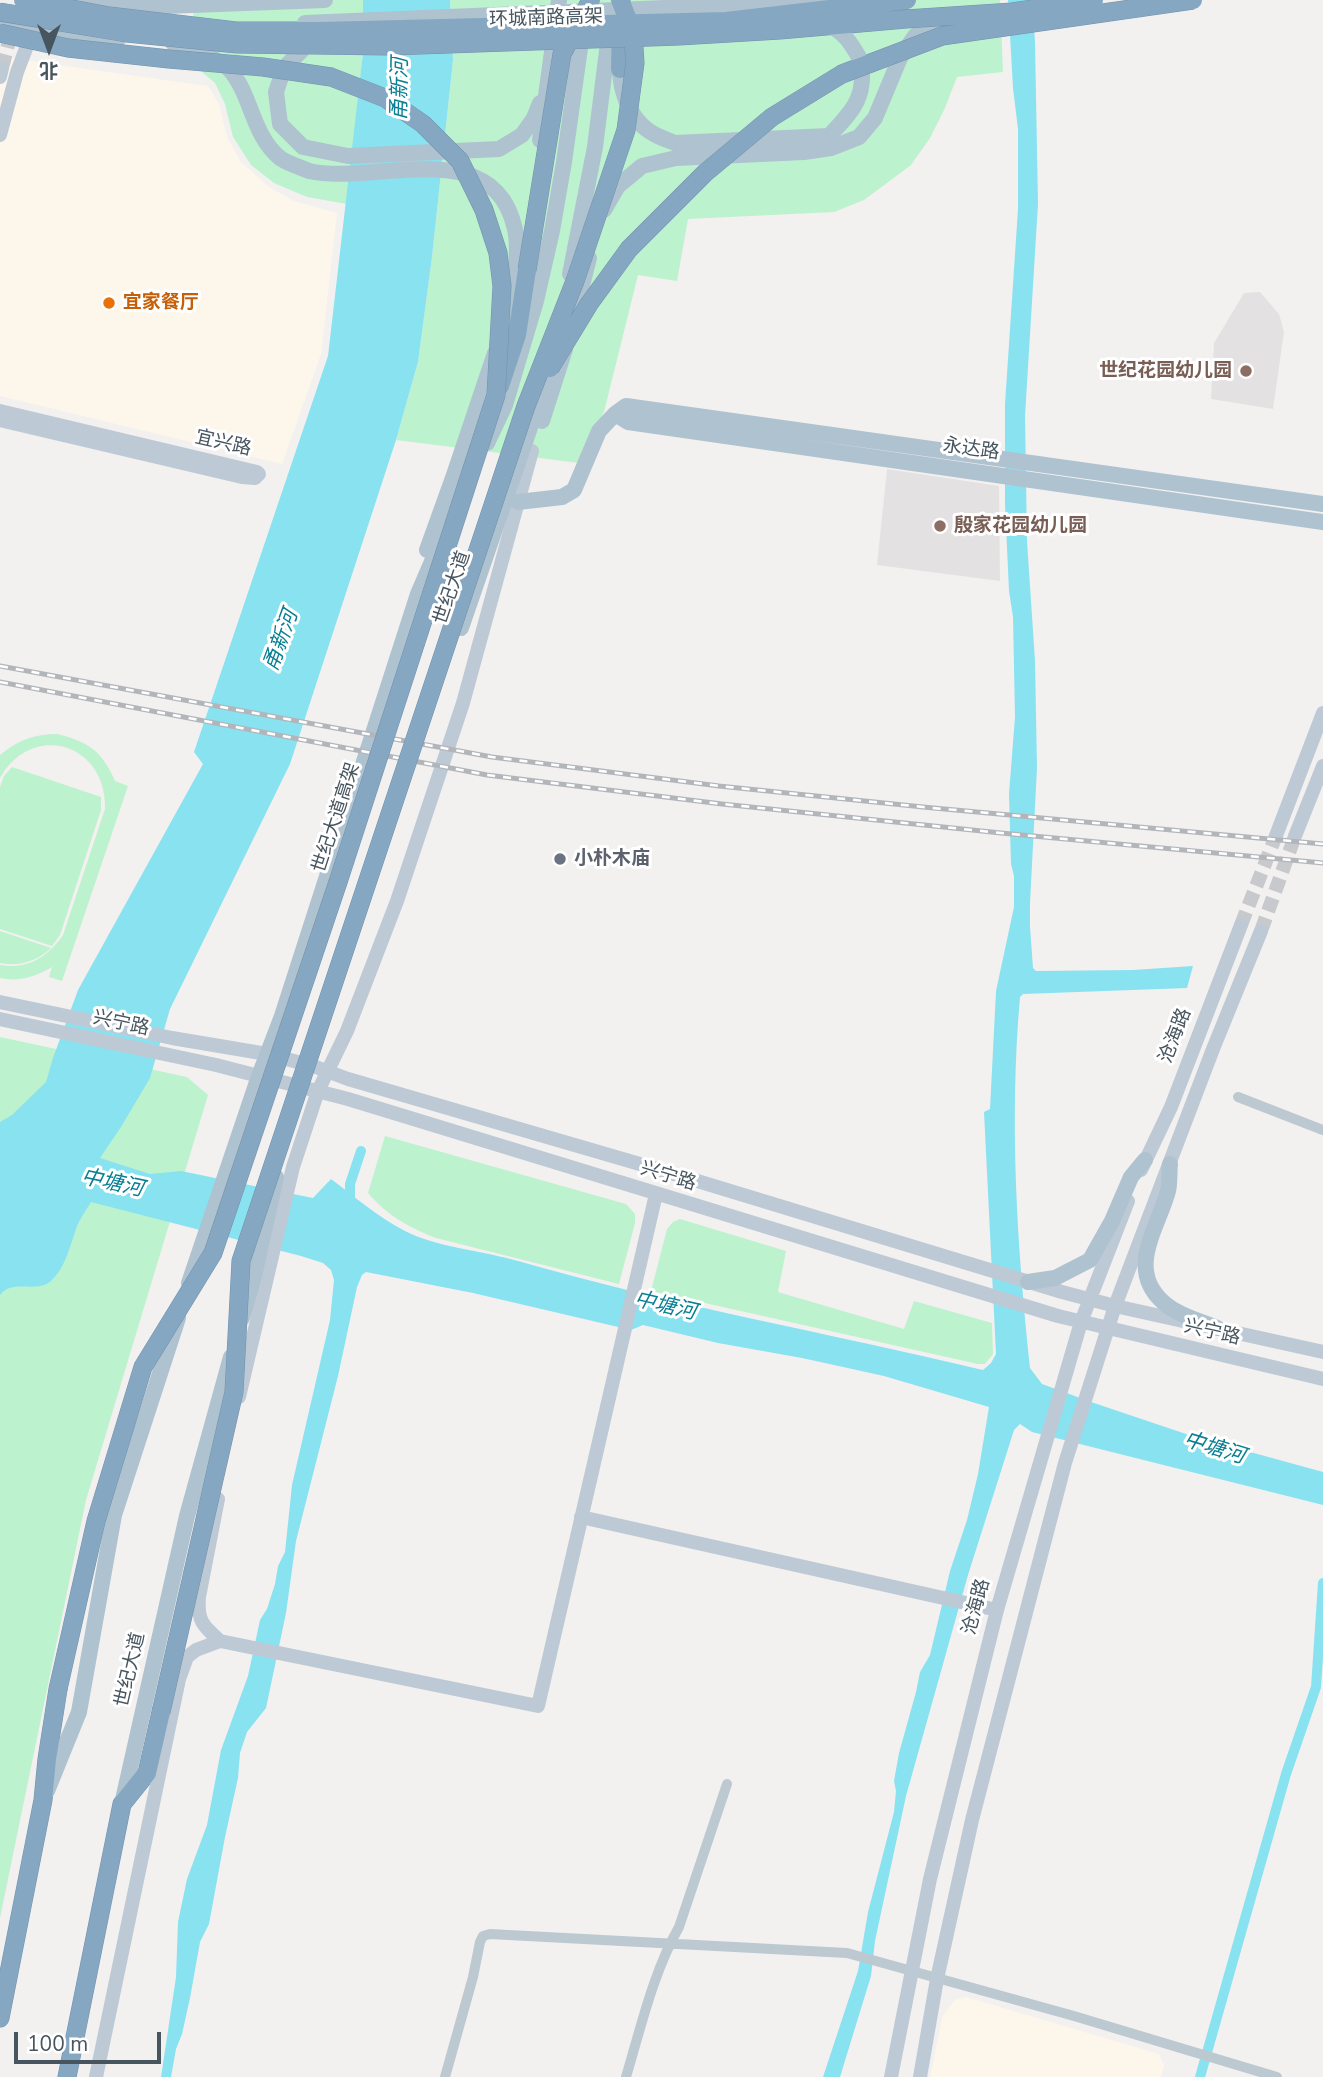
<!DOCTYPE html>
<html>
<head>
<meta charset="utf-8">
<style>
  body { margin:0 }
  #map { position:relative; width:1323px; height:2077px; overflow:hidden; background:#f3f0f0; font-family:"Nunito Sans","Noto Sans SC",sans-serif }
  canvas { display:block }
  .north { position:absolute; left:14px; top:14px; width:70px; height:70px; -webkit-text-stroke:5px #fff; paint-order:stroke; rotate:180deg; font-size:19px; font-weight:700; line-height:28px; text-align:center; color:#47555f }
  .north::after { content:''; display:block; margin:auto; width:24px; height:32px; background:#47555f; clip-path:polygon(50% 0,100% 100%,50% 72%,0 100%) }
  .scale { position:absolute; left:14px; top:2032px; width:147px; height:32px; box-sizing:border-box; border:4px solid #47555f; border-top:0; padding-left:9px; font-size:21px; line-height:24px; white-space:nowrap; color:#47555f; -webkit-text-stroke:5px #fff; paint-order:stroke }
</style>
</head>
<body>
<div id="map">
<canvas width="1323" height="2077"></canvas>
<div class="north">北</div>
<div class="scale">100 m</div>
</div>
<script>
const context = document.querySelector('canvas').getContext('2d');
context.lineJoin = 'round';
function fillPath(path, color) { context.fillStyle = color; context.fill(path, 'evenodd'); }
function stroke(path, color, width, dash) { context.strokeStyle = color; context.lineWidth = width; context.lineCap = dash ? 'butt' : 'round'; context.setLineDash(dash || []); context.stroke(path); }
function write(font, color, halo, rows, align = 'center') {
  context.font = font + ' "Nunito Sans","Noto Sans SC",sans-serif'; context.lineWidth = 6; context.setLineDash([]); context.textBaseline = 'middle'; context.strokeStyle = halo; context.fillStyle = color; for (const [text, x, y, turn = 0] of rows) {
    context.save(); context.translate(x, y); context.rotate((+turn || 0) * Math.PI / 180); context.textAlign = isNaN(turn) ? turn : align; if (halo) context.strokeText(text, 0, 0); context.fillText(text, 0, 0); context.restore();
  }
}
fillPath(new Path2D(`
  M 0,55 L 37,62 L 208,86 L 219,104 L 227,137 L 241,162 L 269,187 L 294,201 L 337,213 L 321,354 L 282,464 L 0,396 Z
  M 966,1997 L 1159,2054 L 1164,2065 L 1161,2077 L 930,2077 L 943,2015 L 955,2000 Z`), '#fdf6ea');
fillPath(new Path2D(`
  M 1260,292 L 1279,314 L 1284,332 L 1273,409 L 1211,399 L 1214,343 L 1244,293 Z
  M 887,469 L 999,486 L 1000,581 L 877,565 Z`), '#e4e1e2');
fillPath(new Path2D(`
  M 193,0 L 363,0 L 363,53 L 347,204 L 307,197 L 274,183 L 251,165 L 233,137 L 225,104 L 215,83 L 195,66 Z
  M 450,0 L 1000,0 L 1003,72 L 957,77 L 945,108 L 930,138 L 911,165 L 864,200 L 834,212 L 688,219 L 677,281 L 638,275 L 604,412 L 579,463 L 396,440 L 418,362 L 432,257 L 453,60 Z
  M 57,734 C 89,742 102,751 115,781 L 128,786 L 62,981 L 49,977 L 52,967 C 35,977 19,982 0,978 L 0,965 C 27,970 48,957 63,935 L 105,809 C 107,743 32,721 0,778 L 0,755 C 18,740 34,734 57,734 Z
  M 12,767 L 101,797 L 101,810 L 60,935 L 52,946 L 0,929 L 0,787 L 4,776 Z
  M 0,931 L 51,948 C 37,961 20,967 0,963 Z
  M 0,1037 L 187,1077 L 208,1095 L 86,1500 L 0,1918 Z
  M 385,1136 L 626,1204 L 635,1214 L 635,1223 L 619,1284 L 436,1238 C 408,1227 388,1216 368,1193 Z
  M 680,1219 L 786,1251 L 778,1292 L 904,1329 L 914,1301 L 992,1323 L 993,1354 L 985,1364 L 978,1364 L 651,1291 L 667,1229 L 673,1222 Z`), '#bdf2ce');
fillPath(new Path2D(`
  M 363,0 L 450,0 L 453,60 L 432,257 L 418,362 L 396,440 L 290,764 L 170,1009 L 150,1078 L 121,1127 L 100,1158 L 150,1174 L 181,1171 L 313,1198 L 331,1179 C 355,1197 378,1217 405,1231 C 435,1247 484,1251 518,1261 C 671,1305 828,1333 983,1370 L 991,1363 L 996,1354 L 984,1112 L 990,1109 L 996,991 L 1014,907 L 1014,876 L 1011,864 L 1009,794 L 1015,717 L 1013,617 L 1009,591 L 1005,504 L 1005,404 L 1018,209 L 1018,129 L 1013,88 L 1008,0 L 1032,0 L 1035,42 L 1038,204 L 1025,416 L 1027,541 L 1035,661 L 1037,768 L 1030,903 L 1030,927 L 1033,968 L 1036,971 L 1133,970 L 1193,966 L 1187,988 L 1023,994 L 1020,997 C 1009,1121 1017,1245 1030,1368 L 1042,1384 L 1094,1403 L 1192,1436 L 1323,1472 L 1323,1505 L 1032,1432 L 1020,1424 L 1014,1430 L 968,1575 L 906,1796 L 875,1941 L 871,1976 L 840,2077 L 823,2077 L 858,1971 L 868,1912 L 894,1812 L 896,1791 L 894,1781 L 899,1753 L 916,1692 L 920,1672 L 930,1655 L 950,1571 L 967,1520 L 978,1474 L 989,1407 L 884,1376 L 802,1358 L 718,1343 L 643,1325 L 631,1330 L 473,1293 L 366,1272 L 362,1275 L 357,1287 L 338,1376 L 296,1541 L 286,1613 L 266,1708 L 247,1732 L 240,1753 L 238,1778 L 225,1837 L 209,1924 L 200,1942 L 190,1998 L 182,2034 L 176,2049 L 171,2077 L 161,2077 L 176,1977 L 178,1922 L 187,1879 L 207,1825 L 221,1750 L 248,1676 L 260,1620 L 267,1609 L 275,1584 L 278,1566 L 285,1552 L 292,1485 L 330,1320 L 334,1280 L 331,1270 L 323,1263 L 301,1256 L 91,1202 C 85,1212 78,1221 75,1232 C 69,1249 65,1268 51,1281 C 35,1294 13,1278 0,1295 L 0,1122 L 12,1115 L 46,1082 L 53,1058 L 78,990 L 203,764 L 194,752 L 328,356 L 363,53 Z`), '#89e2f0');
stroke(new Path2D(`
  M 350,1206 L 350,1184 L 361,1151
  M 1200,2077 L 1286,1774 L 1316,1687 L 1323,1583`), '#89e2f0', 10);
stroke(new Path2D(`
  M 2,68 L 13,25
  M 1241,925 L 1277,833
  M 1261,931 L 1295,836`), '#c8c9cc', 14, [14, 7]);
const highway = new Path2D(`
  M 620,69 L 621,23
  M 500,386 L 517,335 L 527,270
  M 0,2018 L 43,1800 L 47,1759 L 58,1689
  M 67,2077 L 122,1804 L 147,1773 L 161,1712`);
stroke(highway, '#7192ad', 19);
stroke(new Path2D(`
  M 1238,1097 L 1323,1130
  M 445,2077 L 473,1977 L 480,1942 L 483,1936 L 490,1934 L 847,1953 L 1074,2016 L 1277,2077
  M 626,2077 C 641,2027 653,1973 679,1927 L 727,1784`), '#bdc9d0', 10);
stroke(new Path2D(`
  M 0,77 L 2,68
  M 0,135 L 17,72 L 32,33
  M 0,411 L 257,472 L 259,474 L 255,478 L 242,477 L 0,420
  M 1277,833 L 1323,713
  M 1295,836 L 1323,766
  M 0,1002 L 172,1038 L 267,1054 L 313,1066 L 348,1079 L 681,1176 L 1062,1292 L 1115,1306 L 1323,1352
  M 0,1019 L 216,1065 L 348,1099 L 1058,1316 L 1323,1379
  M 1141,1170 L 1171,1107 L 1241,925
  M 239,1397 L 293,1167 L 318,1091 L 347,1031 L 397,901 L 463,703 L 532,451
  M 218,1499 L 199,1597 C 197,1621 203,1626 220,1641
  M 581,1517 L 997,1610
  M 96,2077 L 179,1679 L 187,1657 L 196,1650 L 220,1641 L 538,1706 L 656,1194
  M 891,2077 L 930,1879 L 997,1610 L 1081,1322 L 1128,1201
  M 920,2077 L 937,1979 L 972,1820 L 1065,1463 L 1115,1306 L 1213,1049 L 1261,931`), '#bdcad5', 14);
stroke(new Path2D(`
  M 75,4 L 166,6 L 325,0
  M 0,20 L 34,28 L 42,28
  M 34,28 L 77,36 L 119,38
  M 173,43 C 184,44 192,48 203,53 C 211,58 224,63 230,70 C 252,96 252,135 280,158 C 284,161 289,163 294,165 C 299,167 304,169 309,171 C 375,186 493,132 515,229 C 519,245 516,266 515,283
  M 302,50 L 284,68 L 276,92 L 280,124 L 303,147 L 348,156 L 499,149 L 522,135 L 534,118 L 540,103
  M 621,57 C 617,85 628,120 654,134 C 661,138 668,140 675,143 L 829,136 C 853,111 868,95 860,59
  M 540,140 L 559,0
  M 604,210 L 618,186 L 642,166 L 676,158 L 804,152 L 831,148 L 859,137 L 875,118 L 900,58 L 915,36 L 928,25 L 945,16
  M 570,274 L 595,147 L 610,27
  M 504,322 L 517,272
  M 572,325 L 589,258
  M 615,414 L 628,422 L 1323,522
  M 542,421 L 565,349
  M 487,443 L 505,405 L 536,301 L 552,231 L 564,162 L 583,27
  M 518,502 L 562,497 L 574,490 L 599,431 L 615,414 L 626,406 L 1323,504
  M 427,550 L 454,475 L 495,353
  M 461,628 L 534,416 L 545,377
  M 1170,1164 C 1169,1173 1170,1183 1168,1191 C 1158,1228 1126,1269 1163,1302 C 1177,1315 1200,1321 1217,1328
  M 1028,1282 L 1055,1278 L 1090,1260 L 1112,1221 L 1131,1177 L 1145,1160
  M 189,1283 L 259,1076 L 282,1016 L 418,594 L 443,536
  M 242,1318 L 254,1276 L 276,1177
  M 47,1791 L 79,1712 L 114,1515 L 178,1318
  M 122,1804 L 187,1516 L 231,1357`), '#afc2d0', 16);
stroke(highway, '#86a7c1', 18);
const rail = new Path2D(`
  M 0,666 L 492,757 L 719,786 L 923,807 L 1323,844
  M 0,682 L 487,775 L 722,804 L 1001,833 L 1323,863`);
stroke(rail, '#b2b6bb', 5);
stroke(rail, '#fff', 2.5, [8]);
const highwayBridge = new Path2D(`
  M 23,0 L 109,16 L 236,31 L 320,31 L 726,21 L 907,0
  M 0,12 L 127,33 L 237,44 L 391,46 L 679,36 L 780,30 L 906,19 L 1012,12 L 1094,0
  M 0,33 L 68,48 L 169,59 L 263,67 L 331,77 L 385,98 L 423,124 L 460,161 L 484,210 L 498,253 L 502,286 L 496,395 L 338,882 L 213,1253 L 143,1367 L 96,1521 L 58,1689
  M 527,270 L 562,54 L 591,0
  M 550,368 L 589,304 L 629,249 L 705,173 L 772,117 L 842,74 L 942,36 L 1193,0
  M 161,1712 L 234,1392 L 241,1261 L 526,406 L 575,281 L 626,130 L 635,63 L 633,32 L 620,0`);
stroke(highwayBridge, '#7192ad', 19, []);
stroke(new Path2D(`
  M 305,23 L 832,1
  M 825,24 C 843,30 851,43 860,59`), '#afc2d0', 16);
stroke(highwayBridge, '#86a7c1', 18);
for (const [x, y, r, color] of [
  [109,303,7,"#e8710a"],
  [1246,371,7,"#8d6e63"],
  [940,526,7,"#8d6e63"],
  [560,859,7,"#6b7280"]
]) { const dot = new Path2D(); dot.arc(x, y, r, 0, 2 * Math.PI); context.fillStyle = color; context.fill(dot); stroke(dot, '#fff', 2.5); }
write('19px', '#47555f', '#fff', [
  ["环城南路高架",546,19,-2],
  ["宜兴路",223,444,13],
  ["永达路",971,450,8],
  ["世纪大道",453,588,-71],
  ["世纪大道高架",337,818,-72],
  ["兴宁路",121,1024,12],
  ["沧海路",1176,1036,-69],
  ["兴宁路",668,1177,17],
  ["兴宁路",1212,1333,13],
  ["沧海路",977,1607,-75],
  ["世纪大道",131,1670,-77]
]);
write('bold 19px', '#c56008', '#fff', [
  ["宜家餐厅",123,303]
], 'left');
write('bold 19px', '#785e54', '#fff', [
  ["世纪花园幼儿园",1232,371],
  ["殷家花园幼儿园",954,526,"left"]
], 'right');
write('bold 19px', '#5b616d', '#fff', [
  ["小朴木庙",574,859]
], 'left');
write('italic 21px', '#087f93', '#fff', [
  ["甬新河",401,89,-89],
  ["甬新河",282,641,-70],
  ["中塘河",112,1184,12],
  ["中塘河",665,1307,13],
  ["中塘河",1214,1449,17]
]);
</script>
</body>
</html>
